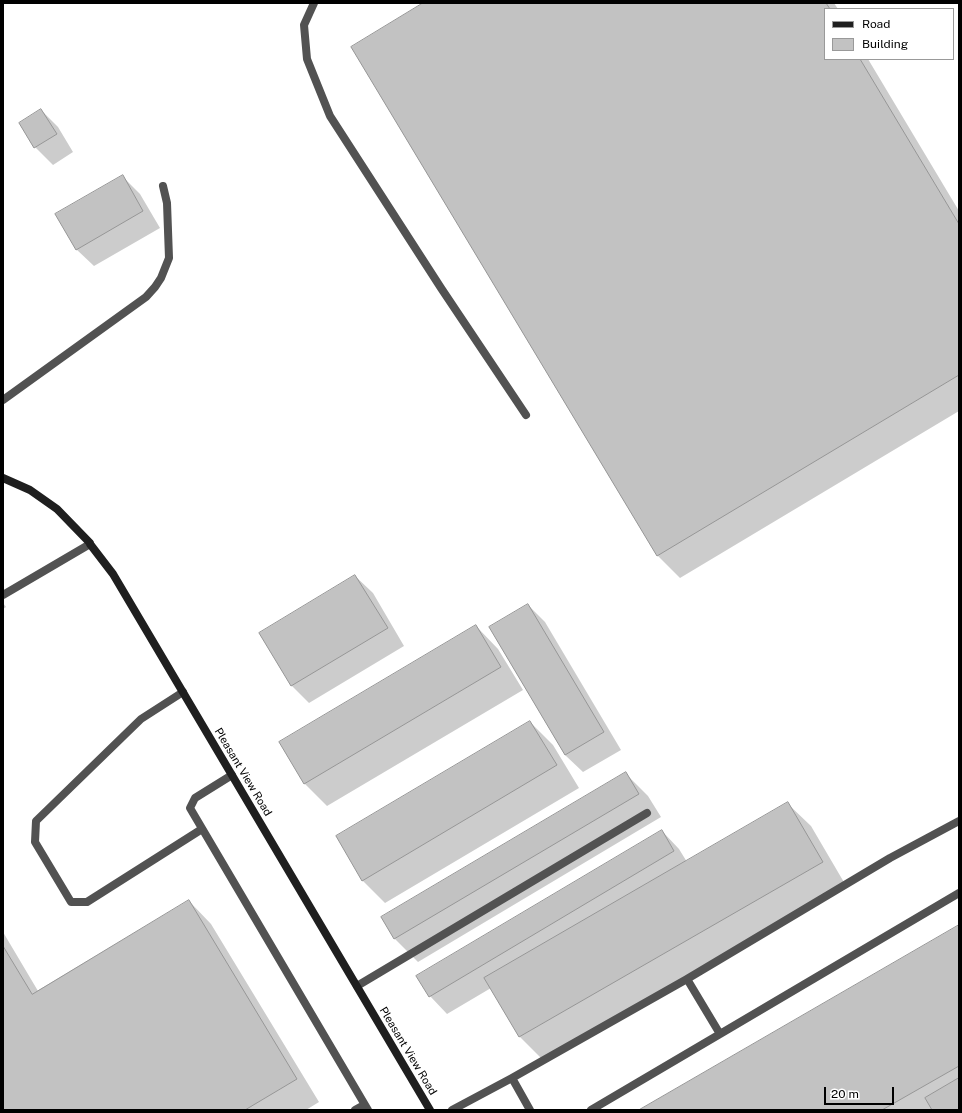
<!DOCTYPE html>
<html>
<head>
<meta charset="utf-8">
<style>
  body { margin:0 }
  #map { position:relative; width:962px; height:1113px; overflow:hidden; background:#fff; font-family:"Public Sans",sans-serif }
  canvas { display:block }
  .frame { position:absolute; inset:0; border:4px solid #000; pointer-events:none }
  .legend { position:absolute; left:824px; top:8px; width:130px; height:52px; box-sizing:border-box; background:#fff; border:1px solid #999; margin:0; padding:5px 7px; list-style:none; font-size:12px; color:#000 }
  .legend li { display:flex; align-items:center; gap:8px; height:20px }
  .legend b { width:20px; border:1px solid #999 }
  .scale { position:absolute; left:824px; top:1087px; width:70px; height:18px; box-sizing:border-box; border:2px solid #000; border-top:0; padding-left:5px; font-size:12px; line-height:14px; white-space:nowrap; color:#000; -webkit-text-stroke:3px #fff; paint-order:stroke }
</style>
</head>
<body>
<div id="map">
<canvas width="962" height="1113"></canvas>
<div class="frame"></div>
<ul class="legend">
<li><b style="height:5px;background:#1f1f1f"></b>Road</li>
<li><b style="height:11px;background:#c2c2c2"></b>Building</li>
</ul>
<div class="scale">20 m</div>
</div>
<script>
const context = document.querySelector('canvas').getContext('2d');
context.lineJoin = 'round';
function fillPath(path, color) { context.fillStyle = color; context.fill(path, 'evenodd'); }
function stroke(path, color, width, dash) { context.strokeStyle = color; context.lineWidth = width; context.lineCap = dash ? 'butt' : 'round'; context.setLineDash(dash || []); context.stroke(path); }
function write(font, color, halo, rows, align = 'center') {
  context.font = font + ' "Public Sans",sans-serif'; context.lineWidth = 3; context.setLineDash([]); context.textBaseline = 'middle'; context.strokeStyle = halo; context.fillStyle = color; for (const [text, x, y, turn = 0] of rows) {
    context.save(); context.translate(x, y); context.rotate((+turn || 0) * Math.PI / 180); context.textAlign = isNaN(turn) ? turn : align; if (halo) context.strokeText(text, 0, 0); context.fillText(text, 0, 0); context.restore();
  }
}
fillPath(new Path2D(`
  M 425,3 L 834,3 L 838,9 L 825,9 L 825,59 L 868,59 L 959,211 L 959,411 L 680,578 L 658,556 L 352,47 Z
  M 41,110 L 58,127 L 73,152 L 53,165 L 35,147 Z
  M 123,177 L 140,194 L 160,228 L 94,266 L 76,249 Z
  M 355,576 L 373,593 L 404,646 L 309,703 L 292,686 L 260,633 Z
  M 3,603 L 6,607 L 3,609 Z
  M 528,605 L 545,622 L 621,750 L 583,772 L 565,755 L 490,628 Z
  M 476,626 L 498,649 L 523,690 L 327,806 L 304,783 Z
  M 530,722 L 553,745 L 579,788 L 385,903 L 362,880 Z
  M 625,773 L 648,796 L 661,817 L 418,962 L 395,939 L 382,917 Z
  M 788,804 L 811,826 L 845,884 L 542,1059 L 519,1036 L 491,988 L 447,1014 L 430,996 L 662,831 L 679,849 L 687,862 Z
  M 189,901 L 211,924 L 319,1102 L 306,1110 L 3,1110 L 3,932 L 38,991 Z
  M 959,926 L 959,1110 L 641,1110 Z`), '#0003');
const building = new Path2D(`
  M 423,3 L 826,3 L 830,9 L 825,9 L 825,59 L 860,59 L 959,224 L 959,375 L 657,556 L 351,47 Z
  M 41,109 L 57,134 L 34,148 L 19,123 Z
  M 123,175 L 143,211 L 76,250 L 55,214 Z
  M 355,575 L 388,628 L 291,686 L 259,633 Z
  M 528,604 L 604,732 L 565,755 L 489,627 Z
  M 476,625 L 501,667 L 304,784 L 279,742 Z
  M 530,721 L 557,765 L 362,881 L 336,836 Z
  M 626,772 L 639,794 L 394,939 L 381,917 Z
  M 788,802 L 823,862 L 519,1037 L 484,978 Z
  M 662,830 L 674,851 L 429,997 L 416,976 Z
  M 189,900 L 297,1079 L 245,1110 L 3,1110 L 3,946 L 32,994 Z
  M 959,925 L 959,1066 L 882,1110 L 639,1110 Z
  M 959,1078 L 959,1110 L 932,1110 L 925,1098 Z`);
fillPath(building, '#c2c2c2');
stroke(building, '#969696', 1);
stroke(new Path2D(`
  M 314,3 L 304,25 L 307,59 L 330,116 L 441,288 L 526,415
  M 3,400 L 146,297 L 155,287 L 161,278 L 169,258 L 167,203 L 163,186
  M 3,595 L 90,544
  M 183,692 L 141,719 L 36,821 L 35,842 L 71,902 L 87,902 L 202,829
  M 232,775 L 195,798 L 190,808 L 368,1110
  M 687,979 L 720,1034 L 959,893
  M 357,986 L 647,813
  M 512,1078 L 687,979 L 890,858 L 959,821
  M 355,1110 L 364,1105
  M 452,1110 L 512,1078 L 530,1110
  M 591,1110 L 720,1034`), '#525252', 8);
stroke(new Path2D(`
  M 3,478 L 30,490 L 57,509 L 90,543 L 90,544 L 113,574 L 430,1110`), '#1f1f1f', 8);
write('11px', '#000', '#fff', [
  ["Pleasant View Road",243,772,59],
  ["Pleasant View Road",408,1051,59]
]);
</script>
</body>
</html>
